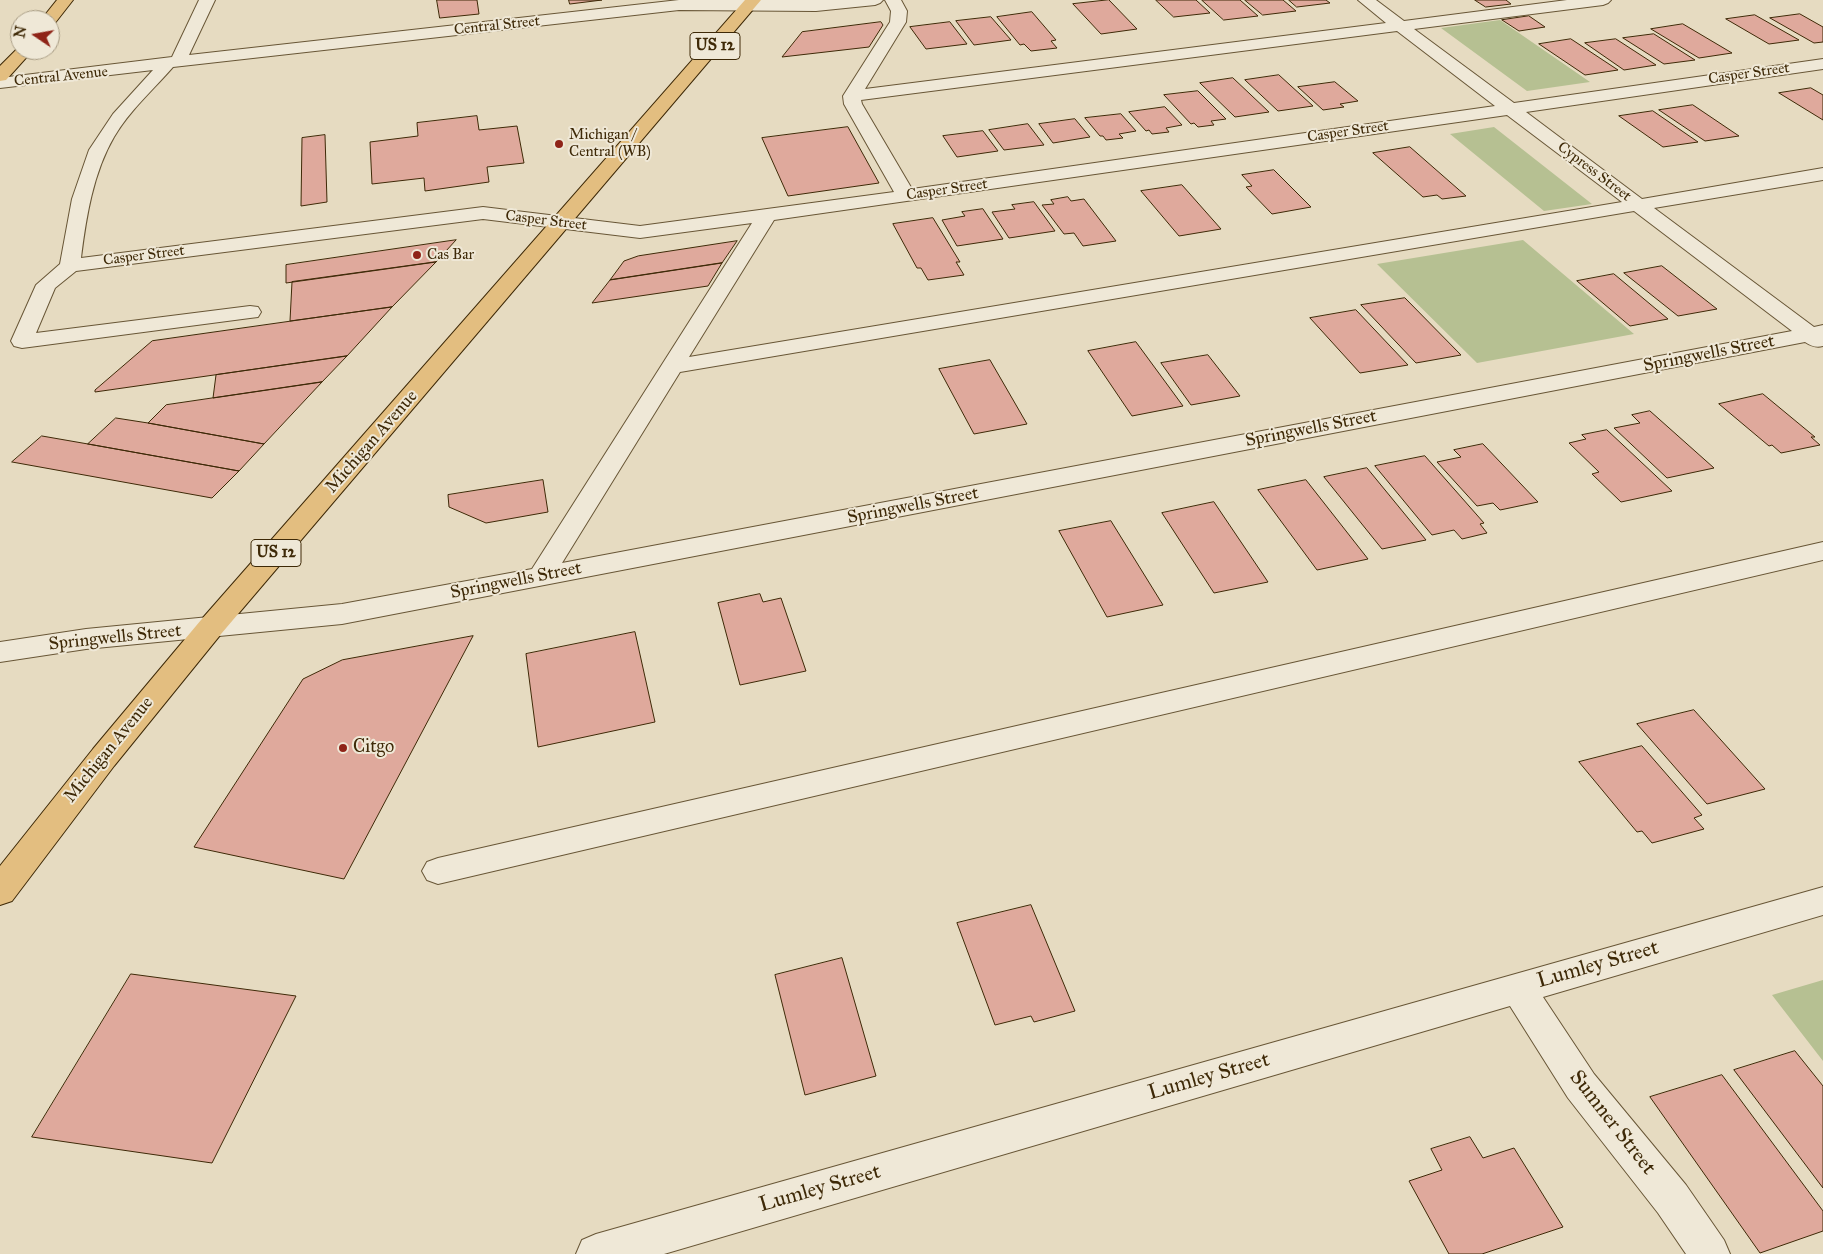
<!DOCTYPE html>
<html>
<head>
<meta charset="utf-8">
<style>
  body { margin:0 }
  #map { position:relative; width:1823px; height:1254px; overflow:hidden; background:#e6dbc1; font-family:"IM FELL Great Primer",serif }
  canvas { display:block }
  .north { position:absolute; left:10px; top:10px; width:50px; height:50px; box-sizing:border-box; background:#efe8d7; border:1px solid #a89c84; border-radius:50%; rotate:282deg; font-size:14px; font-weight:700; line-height:20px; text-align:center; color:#3e2907 }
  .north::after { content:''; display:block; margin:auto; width:18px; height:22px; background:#8f2418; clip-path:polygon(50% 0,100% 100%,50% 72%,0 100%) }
</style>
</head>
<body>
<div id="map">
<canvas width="1823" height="1254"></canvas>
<div class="north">N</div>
</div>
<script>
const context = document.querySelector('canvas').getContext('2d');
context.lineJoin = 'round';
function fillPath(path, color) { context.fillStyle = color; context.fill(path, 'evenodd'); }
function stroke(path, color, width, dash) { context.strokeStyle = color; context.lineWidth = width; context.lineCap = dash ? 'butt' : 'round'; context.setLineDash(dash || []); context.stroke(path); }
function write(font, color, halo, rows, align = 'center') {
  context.font = font + ' "IM FELL Great Primer",serif'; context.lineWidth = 4; context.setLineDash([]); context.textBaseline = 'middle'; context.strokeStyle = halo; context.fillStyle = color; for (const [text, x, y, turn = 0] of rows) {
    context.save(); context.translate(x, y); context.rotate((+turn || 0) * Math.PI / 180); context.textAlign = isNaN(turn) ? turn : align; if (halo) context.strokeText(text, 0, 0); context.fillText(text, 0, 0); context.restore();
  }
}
fillPath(new Path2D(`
  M 1500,20 L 1590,82 L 1527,91 L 1441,28 Z
  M 1494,127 L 1592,204 L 1544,211 L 1450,134 Z
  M 1523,240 L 1634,334 L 1477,363 L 1377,264 Z
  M 1823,980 L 1823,1061 L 1772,995 Z`), '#b6c092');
const building = new Path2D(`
  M 437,0 L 477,0 L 479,14 L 440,18 Z
  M 569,0 L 602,0 L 570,4 Z
  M 1109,0 L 1137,29 L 1101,34 L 1073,4 Z
  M 1156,0 L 1196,0 L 1210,13 L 1174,17 Z
  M 1202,0 L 1240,0 L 1258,16 L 1224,20 Z
  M 1245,0 L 1283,0 L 1296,11 L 1263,15 Z
  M 1289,0 L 1326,0 L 1330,3 L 1297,7 Z
  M 1475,0 L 1506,0 L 1511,4 L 1486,7 Z
  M 1032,12 L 1056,40 L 1051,41 L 1057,48 L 1031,51 L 1024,44 L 1020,45 L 997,17 Z
  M 1800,14 L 1823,27 L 1823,42 L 1814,43 L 1770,18 Z
  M 1755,15 L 1799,40 L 1769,44 L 1726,19 Z
  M 1529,16 L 1545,27 L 1519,31 L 1502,20 Z
  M 991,17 L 1011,40 L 974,45 L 956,21 Z
  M 881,22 L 883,25 L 869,47 L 782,57 L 802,32 Z
  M 950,22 L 967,44 L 926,49 L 910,27 Z
  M 1683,24 L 1732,53 L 1699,58 L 1651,29 Z
  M 1654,34 L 1695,60 L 1664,64 L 1623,38 Z
  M 1571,39 L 1618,70 L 1585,75 L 1539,44 Z
  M 1616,39 L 1656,65 L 1624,70 L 1585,43 Z
  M 1279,75 L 1313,106 L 1278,111 L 1245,80 Z
  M 1233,78 L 1269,112 L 1235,117 L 1200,83 Z
  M 1335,82 L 1358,101 L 1340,104 L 1344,107 L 1323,110 L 1298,87 Z
  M 1811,88 L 1823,95 L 1823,120 L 1779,93 Z
  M 1198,91 L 1226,119 L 1211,121 L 1214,125 L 1198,127 L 1194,123 L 1191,124 L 1164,95 Z
  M 1693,105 L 1739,136 L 1705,141 L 1659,110 Z
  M 1165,107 L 1182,125 L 1166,128 L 1169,132 L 1152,134 L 1149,130 L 1146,131 L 1129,112 Z
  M 1653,111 L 1698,142 L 1663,147 L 1619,116 Z
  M 1121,114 L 1136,131 L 1119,134 L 1123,138 L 1106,140 L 1103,136 L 1100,136 L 1085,118 Z
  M 477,116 L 479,130 L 517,126 L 524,163 L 487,167 L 489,182 L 425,191 L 424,178 L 372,184 L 370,142 L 418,136 L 417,123 Z
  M 1075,119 L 1090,137 L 1053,143 L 1039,124 Z
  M 1028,124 L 1044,145 L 1004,150 L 989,130 Z
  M 848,127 L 879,183 L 788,196 L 762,138 Z
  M 983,131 L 998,151 L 957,157 L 943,136 Z
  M 325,135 L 327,202 L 301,206 L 302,138 Z
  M 1410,147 L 1466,196 L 1442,199 L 1437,195 L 1423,197 L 1373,153 Z
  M 1274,170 L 1311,207 L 1272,214 L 1246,187 L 1252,186 L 1242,175 Z
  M 1182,185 L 1221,229 L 1179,236 L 1141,191 Z
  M 1068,197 L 1071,201 L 1084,199 L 1116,241 L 1083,246 L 1074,233 L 1064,234 L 1042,205 L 1054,204 L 1051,200 Z
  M 1034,202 L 1055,231 L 1009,238 L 992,212 L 1015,209 L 1012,205 Z
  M 983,209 L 1003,239 L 957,246 L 942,220 L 965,216 L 962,212 Z
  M 933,218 L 960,262 L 956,262 L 964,275 L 928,280 L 921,268 L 917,268 L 893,224 Z
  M 456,240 L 436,262 L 286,283 L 286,265 Z
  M 737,241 L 722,263 L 610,280 L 624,261 L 638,256 Z
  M 436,262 L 392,307 L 290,321 L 292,282 Z
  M 722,263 L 708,286 L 592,303 L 610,280 Z
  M 1662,266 L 1717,309 L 1678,316 L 1624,273 Z
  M 1614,274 L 1668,319 L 1630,326 L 1577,281 Z
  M 1405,298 L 1461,355 L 1416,363 L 1361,305 Z
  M 392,307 L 347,356 L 95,392 L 95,390 L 152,341 Z
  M 1356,310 L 1408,365 L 1360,373 L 1310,318 Z
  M 1136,342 L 1183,406 L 1132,416 L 1088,351 Z
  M 1208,355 L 1240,396 L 1191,405 L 1161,363 Z
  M 347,356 L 322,382 L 213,398 L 216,375 Z
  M 990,360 L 1027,424 L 974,434 L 939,369 Z
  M 322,382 L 264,444 L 148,423 L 166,405 Z
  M 1763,394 L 1815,437 L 1811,437 L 1820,445 L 1781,453 L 1772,445 L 1769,446 L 1719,404 Z
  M 1650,411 L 1714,468 L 1667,478 L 1614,428 L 1640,423 L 1632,415 Z
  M 116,418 L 148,423 L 264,444 L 239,471 L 88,444 Z
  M 1607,430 L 1672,491 L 1621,502 L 1592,474 L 1599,472 L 1569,443 L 1586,439 L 1582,435 Z
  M 42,436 L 88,444 L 239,471 L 212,498 L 12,462 Z
  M 1483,444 L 1538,502 L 1500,510 L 1493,503 L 1477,506 L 1437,462 L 1461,457 L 1454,450 Z
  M 1425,456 L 1484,523 L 1480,524 L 1487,533 L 1462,539 L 1454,530 L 1432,535 L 1375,466 Z
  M 1367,468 L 1426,540 L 1382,549 L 1324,477 Z
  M 543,480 L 548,512 L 486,523 L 449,507 L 448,495 Z
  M 1306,480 L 1368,559 L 1317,570 L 1258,490 Z
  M 1214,502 L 1268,582 L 1214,593 L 1162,513 Z
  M 1111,521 L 1163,605 L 1107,617 L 1059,531 Z
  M 760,594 L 763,602 L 781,598 L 806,671 L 740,685 L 718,603 Z
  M 635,632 L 655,722 L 538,747 L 526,654 Z
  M 473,636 L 344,879 L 194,847 L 303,679 L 342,660 Z
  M 1694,710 L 1765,789 L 1707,804 L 1637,724 Z
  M 1642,746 L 1702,815 L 1694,818 L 1704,829 L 1652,843 L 1642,831 L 1637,832 L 1579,762 Z
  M 1031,905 L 1075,1011 L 1034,1022 L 1031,1016 L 995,1025 L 957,923 Z
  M 842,958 L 876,1076 L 805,1095 L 775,975 Z
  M 131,974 L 296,996 L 212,1163 L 32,1137 Z
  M 1795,1051 L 1823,1086 L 1823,1188 L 1734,1070 Z
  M 1722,1075 L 1823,1211 L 1823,1231 L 1760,1253 L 1650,1097 Z
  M 1470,1137 L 1483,1158 L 1514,1148 L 1563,1227 L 1482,1254 L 1449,1254 L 1409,1181 L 1442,1170 L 1431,1149 Z`);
fillPath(building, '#dfa99c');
stroke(building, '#3e2907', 1);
const minor = new Path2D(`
  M 199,0 L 215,0 L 189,55 L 679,0 L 883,0 L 880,3 L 875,5 L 816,11 L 679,10 L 173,67 C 153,90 129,111 114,137 C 93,173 86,218 81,258 L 483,207 L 640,226 L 894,192 L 844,104 L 843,96 L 890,22 L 891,11 L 885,0 L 901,0 L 907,11 L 906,22 L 865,89 L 1386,23 L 1358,0 L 1376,0 L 1404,21 L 1567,0 L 1611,0 L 1608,3 L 1603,5 L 1414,29 L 1514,103 L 1823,59 L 1823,69 L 1526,112 L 1642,199 L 1823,168 L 1823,180 L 1654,208 L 1814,327 L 1823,325 L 1823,346 C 1816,348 1811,346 1805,342 L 342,624 L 86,649 L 0,662 L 0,642 L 86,629 L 342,604 L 532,569 L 752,223 L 640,238 L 483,219 L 76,271 L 55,288 L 36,333 L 250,306 L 258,307 L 261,312 L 258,317 L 250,318 L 22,348 L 14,346 L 11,341 L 36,285 L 60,264 L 72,199 L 89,150 L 113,114 L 153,70 L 0,88 L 0,78 L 172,57 ZM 1397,31 L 1495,106 L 912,189 L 862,104 L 861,100 ZM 1507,115 L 1622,202 L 689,357 L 774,220 ZM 1634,211 L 1792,331 L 562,563 L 680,372 Z
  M 1823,542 L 1823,560 L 438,884 L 427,880 L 422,871 L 427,862 L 438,858 Z
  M 1823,887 L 1823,915 L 1543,997 L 1594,1074 L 1686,1185 L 1724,1240 L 1730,1254 L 1686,1254 L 1658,1213 L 1568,1098 L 1510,1006 L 664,1254 L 576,1254 L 582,1240 L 596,1234 Z`);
const major = new Path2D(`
  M 745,0 L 761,0 L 221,634 L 114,766 L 12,901 L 0,905 L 0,866 L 93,749 L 201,620 Z`);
const highway = new Path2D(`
  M 57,0 L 73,0 L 55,23 L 50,24 L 50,20 L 41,20 Z
  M 20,46 L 20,50 L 33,50 L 6,80 L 0,81 L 0,66 Z`);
stroke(minor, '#685636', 2);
stroke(major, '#3e2907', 2);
stroke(highway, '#3e2907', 2);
fillPath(minor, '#efe8d7');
fillPath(major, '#e3be80');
fillPath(highway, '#e3be80');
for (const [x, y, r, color] of [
  [559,144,5,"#8f2418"],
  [417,255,5,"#8f2418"],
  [343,748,5,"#8f2418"]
]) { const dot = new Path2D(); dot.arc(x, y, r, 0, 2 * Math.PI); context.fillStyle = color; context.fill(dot); stroke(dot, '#efe8d7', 2); }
write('15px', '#3e2907', '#efe8d7', [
  ["Central Street",497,26,-6],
  ["Casper Street",1749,74,-8],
  ["Central Avenue",61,77,-6],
  ["Casper Street",1348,132,-8],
  ["Cypress Street",1594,172,37],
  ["Casper Street",947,190,-8],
  ["Casper Street",546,221,7],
  ["Casper Street",144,256,-7]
]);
write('15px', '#3e2907', '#efe8d7', [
  ["Michigan /",569,135],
  ["Central (WB)",569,152],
  ["Cas Bar",427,255]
], 'left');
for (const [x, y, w] of [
  [715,46,50],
  [276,553,50]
]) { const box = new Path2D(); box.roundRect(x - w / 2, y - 13.5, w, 27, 4); context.fillStyle = '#efe8d7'; context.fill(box); stroke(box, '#3e2907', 1); }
write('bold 16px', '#3e2907', null, [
  ["US 12",715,46],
  ["US 12",276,553]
]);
write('18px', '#3e2907', '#efe8d7', [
  ["Springwells Street",1709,354,-11],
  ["Springwells Street",1311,429,-11],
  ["Michigan Avenue",372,442,-49],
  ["Springwells Street",913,506,-11],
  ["Springwells Street",516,581,-11],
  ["Springwells Street",115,638,-6],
  ["Michigan Avenue",109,750,-51]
]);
write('18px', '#3e2907', '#efe8d7', [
  ["Citgo",353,748]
], 'left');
write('21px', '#3e2907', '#efe8d7', [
  ["Lumley Street",1598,965,-16],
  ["Lumley Street",1209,1077,-16],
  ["Sumner Street",1612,1123,52],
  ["Lumley Street",820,1189,-16]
]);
</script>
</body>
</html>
